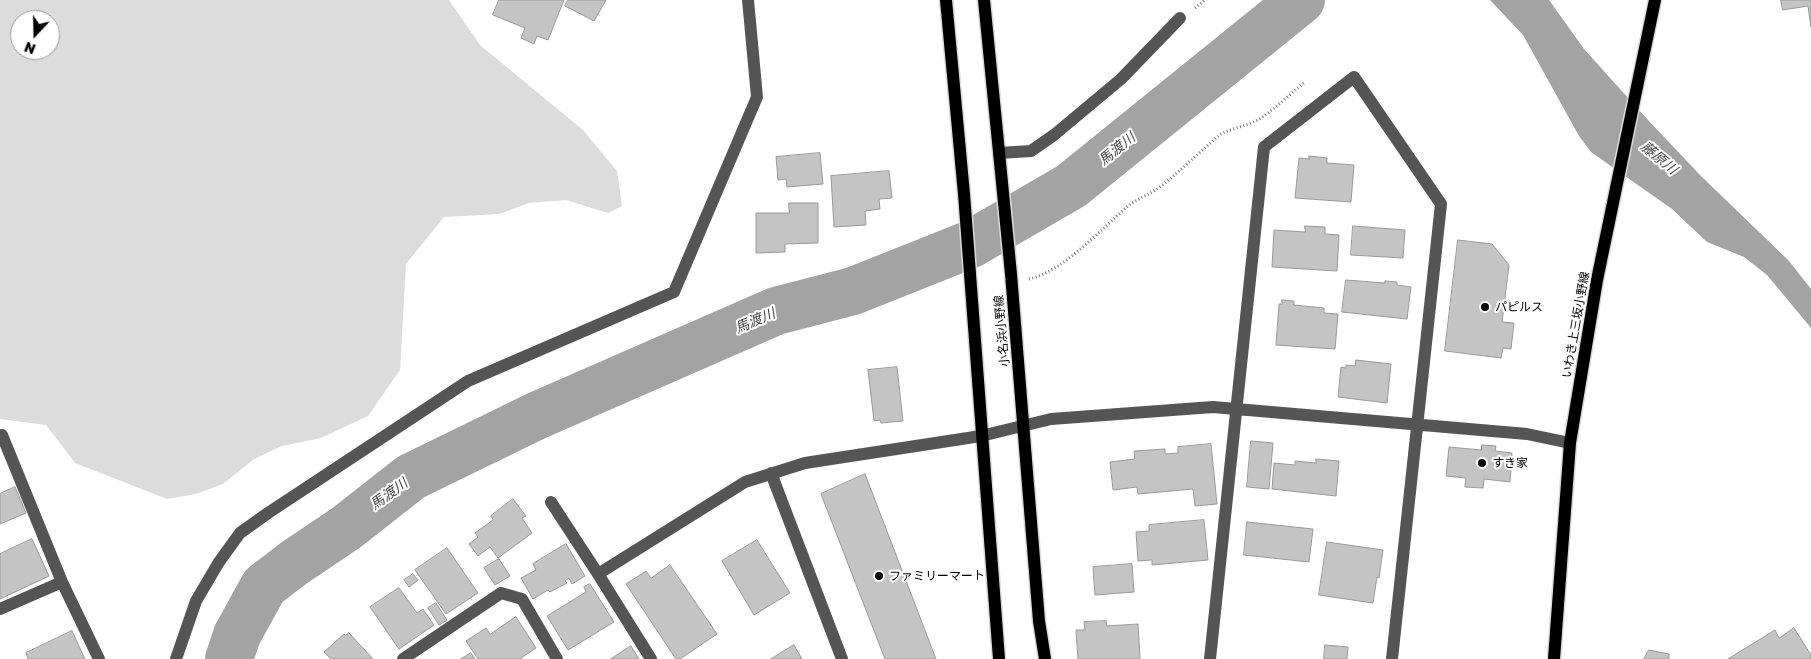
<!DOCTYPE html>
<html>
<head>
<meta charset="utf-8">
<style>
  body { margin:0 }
  #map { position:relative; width:1811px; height:659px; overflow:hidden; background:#fff; font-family:"Golos Text",sans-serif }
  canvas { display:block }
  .north { position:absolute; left:10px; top:10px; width:50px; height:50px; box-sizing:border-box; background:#fff; border:1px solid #999; border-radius:50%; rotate:201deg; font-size:14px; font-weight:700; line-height:20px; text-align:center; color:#000 }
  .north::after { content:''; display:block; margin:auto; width:18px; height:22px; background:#000; clip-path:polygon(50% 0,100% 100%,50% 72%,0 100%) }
</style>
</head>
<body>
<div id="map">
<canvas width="1811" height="659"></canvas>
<div class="north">N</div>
</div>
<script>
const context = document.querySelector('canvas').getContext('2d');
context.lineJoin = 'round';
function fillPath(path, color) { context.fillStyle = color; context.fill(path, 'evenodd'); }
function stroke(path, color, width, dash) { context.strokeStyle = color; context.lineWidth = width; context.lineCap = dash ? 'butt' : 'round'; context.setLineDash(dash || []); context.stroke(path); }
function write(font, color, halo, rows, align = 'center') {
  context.font = font + ' "Golos Text","Noto Sans JP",sans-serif'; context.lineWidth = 4; context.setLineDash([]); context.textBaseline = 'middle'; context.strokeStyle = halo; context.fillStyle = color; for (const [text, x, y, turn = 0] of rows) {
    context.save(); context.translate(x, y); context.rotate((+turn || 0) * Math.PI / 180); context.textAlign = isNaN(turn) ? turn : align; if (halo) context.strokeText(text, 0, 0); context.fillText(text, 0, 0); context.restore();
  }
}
fillPath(new Path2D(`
  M 0,0 L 449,0 L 480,45 L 583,130 L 617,171 L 622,206 L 608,213 L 566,200 L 529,203 L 499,214 L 444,217 L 406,264 L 400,370 L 368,416 L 321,438 L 282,446 L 254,459 L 223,484 L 196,494 L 167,499 L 75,463 L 46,425 L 0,419 ZM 20,20 L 50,20 L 50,50 L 20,50 Z`), '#dcdcdc');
fillPath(new Path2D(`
  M 1490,0 L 1549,0 L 1584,49 L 1648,120 L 1701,176 L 1789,261 L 1811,289 L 1811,328 L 1767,275 L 1744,257 L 1707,242 L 1672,209 L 1591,152 L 1579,136 L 1523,35 Z`), '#a3a3a3');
stroke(new Path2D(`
  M 229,659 L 237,635 L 264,586 L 294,563 L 346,528 L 411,477 L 536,416 L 776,311 L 853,291 L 971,244 L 1071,186 L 1301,0`), '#a3a3a3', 48);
const building = new Path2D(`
  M 499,0 L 564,0 L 548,40 L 537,36 L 534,44 L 521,38 L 525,28 L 493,15 Z
  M 568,0 L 606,0 L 594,21 L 565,6 Z
  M 1781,0 L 1811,0 L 1811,27 L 1808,6 L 1783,10 Z
  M 820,153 L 823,184 L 787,187 L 786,179 L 778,180 L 776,157 Z
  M 1309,156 L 1327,158 L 1327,163 L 1354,165 L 1351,202 L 1295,198 L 1299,158 L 1309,159 Z
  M 889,171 L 892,198 L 879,199 L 880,209 L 865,211 L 866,225 L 834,227 L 831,176 Z
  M 789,203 L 818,203 L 818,243 L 785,244 L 785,252 L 756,253 L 756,213 L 789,213 Z
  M 1305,226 L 1325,227 L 1325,234 L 1339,235 L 1337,271 L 1272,267 L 1274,230 L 1305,232 Z
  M 1353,226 L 1405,230 L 1403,258 L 1351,255 Z
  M 1458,240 L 1492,244 L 1509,265 L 1502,322 L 1514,323 L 1511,349 L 1503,348 L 1501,358 L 1445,351 Z
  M 1346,280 L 1385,283 L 1385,281 L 1397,282 L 1397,285 L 1411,287 L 1407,319 L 1342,312 Z
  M 1282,300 L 1294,301 L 1294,305 L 1324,308 L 1324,313 L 1338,314 L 1335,349 L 1276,345 L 1279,304 L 1282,304 Z
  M 1356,360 L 1391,364 L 1387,403 L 1338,397 L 1341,367 L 1346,368 L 1346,365 L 1355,366 Z
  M 897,367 L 903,421 L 881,423 L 880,420 L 874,421 L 868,370 Z
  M 1251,441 L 1273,443 L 1269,489 L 1247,487 Z
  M 1211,444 L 1217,504 L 1195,506 L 1193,489 L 1138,494 L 1137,487 L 1113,490 L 1110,462 L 1135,459 L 1134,451 L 1165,449 L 1165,454 L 1178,453 L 1178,447 Z
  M 1482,445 L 1496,446 L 1495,451 L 1512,453 L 1510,482 L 1484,479 L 1483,488 L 1465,487 L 1466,478 L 1446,476 L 1449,447 L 1481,450 Z
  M 1316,459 L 1339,461 L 1336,496 L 1272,489 L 1274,463 L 1295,465 L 1295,461 L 1316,463 Z
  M 865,474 L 936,659 L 885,659 L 821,494 Z
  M 15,487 L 26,513 L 0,524 L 0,494 Z
  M 513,499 L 526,516 L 522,518 L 532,533 L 498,558 L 490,547 L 478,556 L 469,544 L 478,537 L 475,533 L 493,520 L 491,516 Z
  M 1204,520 L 1208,560 L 1152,565 L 1152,560 L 1138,561 L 1136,532 L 1149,531 L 1149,525 Z
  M 1247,522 L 1313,529 L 1309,562 L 1244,555 Z
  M 32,539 L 49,576 L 0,599 L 0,554 Z
  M 757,540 L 790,593 L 754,615 L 722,561 Z
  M 1327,542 L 1383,550 L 1379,578 L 1377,577 L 1373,603 L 1319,595 Z
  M 566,544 L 585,576 L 572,584 L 569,578 L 565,581 L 567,583 L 550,592 L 548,590 L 533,599 L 521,578 L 536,570 L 533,564 Z
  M 447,548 L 478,593 L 446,614 L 415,570 Z
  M 499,559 L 510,576 L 495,585 L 484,568 Z
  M 1132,564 L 1134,592 L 1095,595 L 1093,567 Z
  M 670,565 L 717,634 L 680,659 L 676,659 L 626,584 L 646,571 L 651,578 Z
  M 413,574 L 418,580 L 409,587 L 404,580 Z
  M 590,584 L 614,622 L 568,650 L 547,616 L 586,592 L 584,587 Z
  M 399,588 L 417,613 L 423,609 L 434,625 L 399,649 L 370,607 Z
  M 436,603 L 447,620 L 439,625 L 428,608 Z
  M 516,617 L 536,648 L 521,658 L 521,659 L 478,659 L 466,641 L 486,628 L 490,634 Z
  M 1106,621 L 1107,626 L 1138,624 L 1140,659 L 1078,659 L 1076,630 L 1085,630 L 1084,622 Z
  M 1794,628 L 1811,655 L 1811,659 L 1728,659 L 1775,630 L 1779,638 Z
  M 72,631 L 85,659 L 28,659 L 26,653 Z
  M 349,633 L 373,659 L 331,659 L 324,652 L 344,634 L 345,635 Z
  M 794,645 L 802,659 L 771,659 Z
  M 1325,645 L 1348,647 L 1347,659 L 1324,659 Z
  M 631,646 L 639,659 L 611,659 Z
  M 1649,650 L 1669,654 L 1669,659 L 1644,659 Z
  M 471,653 L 475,659 L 461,659 Z`);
fillPath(building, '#c4c4c4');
stroke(building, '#999', 1);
const major = new Path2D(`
  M 946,0 L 964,194 L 999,659
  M 984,0 L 1011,274 L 1039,621 L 1045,659
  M 1554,659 L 1570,443 L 1597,280 L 1655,0`);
stroke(major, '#dbdbdb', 15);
stroke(new Path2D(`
  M 1195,8 L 1205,0
  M 1029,279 C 1064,271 1100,230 1127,207 C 1136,199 1147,196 1157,189 C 1179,173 1199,152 1221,134 C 1234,127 1249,126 1261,118 C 1276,108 1290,94 1304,83`), '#777', 3, [1, 2.5]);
stroke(new Path2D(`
  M 999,153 L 1031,151 L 1054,135 L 1121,79 L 1180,18
  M 0,436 L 2,435 L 62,582 L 99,659
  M 771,473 L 842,659
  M 551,502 L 598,574 L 651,659
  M 598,574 L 745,482 L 805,463 L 981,436 L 1051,419 L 1213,407 L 1527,434 L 1570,443
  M 0,609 L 62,582
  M 176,659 L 196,601 L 219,562 L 240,533 L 268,513 L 468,381 L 674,292 L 757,97 L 748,0
  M 403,659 L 501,593 L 522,599 L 557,659
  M 1210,659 L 1264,147 L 1354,77 L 1441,204 L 1392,659`), '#555', 12);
stroke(major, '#000', 12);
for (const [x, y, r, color] of [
  [1485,307,5,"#000"],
  [1482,463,5,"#000"],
  [879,576,5,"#000"]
]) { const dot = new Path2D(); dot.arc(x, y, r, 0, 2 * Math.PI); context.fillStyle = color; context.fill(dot); stroke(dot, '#fff', 2); }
write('12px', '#000', '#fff', [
  ["パピルス",1495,307],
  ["すき家",1492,463],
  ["ファミリーマート",889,576]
], 'left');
write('12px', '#000', '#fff', [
  ["いわき上三坂小野線",1576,325,-80],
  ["小名浜小野線",1002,331,-95]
]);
write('italic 14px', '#444', '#fff', [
  ["馬渡川",1117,149,-39],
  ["藤原川",1659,158,40],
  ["馬渡川",755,321,-23],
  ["馬渡川",389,494,-36]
]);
</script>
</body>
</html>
